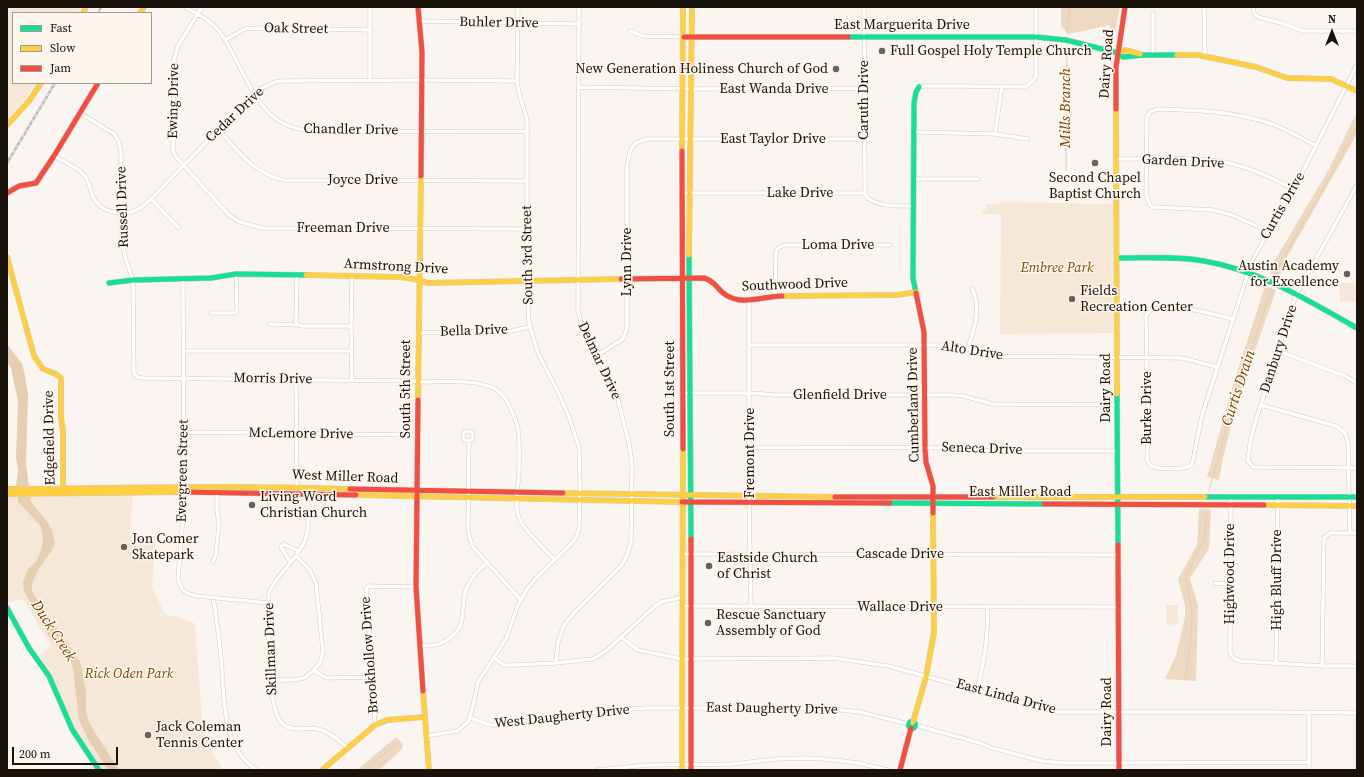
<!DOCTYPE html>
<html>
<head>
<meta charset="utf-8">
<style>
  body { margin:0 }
  #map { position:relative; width:1364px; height:777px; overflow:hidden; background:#faf5f0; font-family:"Source Serif 4",serif }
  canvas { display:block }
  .frame { position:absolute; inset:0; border:8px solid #1a130b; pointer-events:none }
  .legend { position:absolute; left:12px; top:12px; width:140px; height:72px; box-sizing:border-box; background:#fef5ec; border:1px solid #a39b92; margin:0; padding:5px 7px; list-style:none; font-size:12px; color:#1a130b }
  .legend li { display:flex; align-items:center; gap:8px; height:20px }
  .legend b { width:20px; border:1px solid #a39b92 }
  .north { position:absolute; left:1312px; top:12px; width:40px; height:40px; -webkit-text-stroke:3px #fef5ec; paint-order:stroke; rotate:0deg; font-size:11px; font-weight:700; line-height:16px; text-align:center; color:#1a130b }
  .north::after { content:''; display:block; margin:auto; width:14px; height:18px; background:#1a130b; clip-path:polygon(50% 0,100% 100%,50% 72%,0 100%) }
  .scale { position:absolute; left:12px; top:747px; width:106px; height:18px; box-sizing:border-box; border:2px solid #1a130b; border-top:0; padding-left:5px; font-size:12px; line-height:14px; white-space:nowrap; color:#1a130b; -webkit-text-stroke:3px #fef5ec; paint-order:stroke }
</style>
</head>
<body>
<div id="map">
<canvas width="1364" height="777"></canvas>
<div class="frame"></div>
<ul class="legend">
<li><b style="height:5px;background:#16e098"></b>Fast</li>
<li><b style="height:5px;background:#ffcf43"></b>Slow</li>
<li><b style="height:5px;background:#f24e42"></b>Jam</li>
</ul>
<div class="north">N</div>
<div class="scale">200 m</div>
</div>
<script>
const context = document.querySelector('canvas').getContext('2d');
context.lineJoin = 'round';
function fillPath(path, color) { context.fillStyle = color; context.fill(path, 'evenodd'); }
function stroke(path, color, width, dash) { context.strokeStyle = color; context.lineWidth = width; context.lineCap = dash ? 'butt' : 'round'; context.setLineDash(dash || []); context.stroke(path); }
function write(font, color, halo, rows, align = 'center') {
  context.font = font + ' "Source Serif 4",serif'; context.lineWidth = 3; context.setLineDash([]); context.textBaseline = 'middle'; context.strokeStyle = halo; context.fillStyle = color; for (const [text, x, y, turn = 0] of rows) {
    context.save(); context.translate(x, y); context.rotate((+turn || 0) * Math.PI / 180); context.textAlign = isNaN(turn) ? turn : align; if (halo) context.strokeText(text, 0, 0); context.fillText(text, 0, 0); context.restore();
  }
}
fillPath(new Path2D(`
  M 7,7 L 81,7 L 78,13 L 13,13 L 13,83 L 36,83 L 22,103 L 7,120 Z
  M 1002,202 L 1113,204 L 1113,333 L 1000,334 L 1001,214 L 983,214 L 983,210 L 986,210 L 986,204 L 1001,204 Z
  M 1339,283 L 1356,283 L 1356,301 L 1340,302 Z
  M 133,495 L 130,534 L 156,536 L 152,588 L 165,614 L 193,622 L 195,626 L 202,718 L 207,743 L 223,770 L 102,770 L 89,753 L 76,730 L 56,684 L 39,655 L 50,647 L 51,644 L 40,628 L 24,600 L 22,599 L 7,603 L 7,497 Z
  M 1166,605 L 1178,605 L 1178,625 L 1166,624 Z`), '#f6e8d9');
fillPath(new Path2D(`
  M 1061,7 L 1120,7 L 1115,31 L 1110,32 L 1110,25 L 1068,34 L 1061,26 Z
  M 1357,112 L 1357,134 L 1287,257 L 1279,277 L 1270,273 L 1275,260 L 1329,169 Z
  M 1265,286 L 1276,290 C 1255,352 1230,415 1219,480 L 1207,477 L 1233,385 Z
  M 1199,509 L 1211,510 L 1209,549 L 1190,578 L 1198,606 L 1196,681 L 1165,679 L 1176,656 L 1185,617 L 1185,605 L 1178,579 L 1197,545 Z
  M 396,737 L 403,744 L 402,749 L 379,770 L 357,770 Z`), '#edd9c1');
fillPath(new Path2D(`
  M 7,344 L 22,364 L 24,371 L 28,394 L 26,464 L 31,502 L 48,523 L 52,530 L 55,542 L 52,550 L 38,570 L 32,584 L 32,592 L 80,661 L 86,692 L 86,711 L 89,723 L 119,770 L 108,770 L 88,739 L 79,720 L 73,668 L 70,659 L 50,638 L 24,591 L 23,582 L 28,569 L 37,560 L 42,547 L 43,536 L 40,525 L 18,502 L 16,487 L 18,469 L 16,458 L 18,401 L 11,368 L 7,361 Z`), '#e6ceb0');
stroke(new Path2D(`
  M 1067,35 L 1070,7
  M 1066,171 L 1067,45
  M 1275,279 L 1282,260 L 1326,184 L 1357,126
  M 1209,491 L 1227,425 L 1272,287
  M 1186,677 L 1191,637 L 1192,608 L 1185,579 L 1205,536 L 1207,510
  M 364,770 L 396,744`), '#e6ceb0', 1);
const street = new Path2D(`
  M 185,7 C 197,14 211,20 220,32 C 238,57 252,104 279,121 C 290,128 303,130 317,132 L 528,131
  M 202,7 L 178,46 L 174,59 L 173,151 L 176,157 L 229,215 L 240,222 L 262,228 L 527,229
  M 370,7 L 370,80
  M 864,7 L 865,193 L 867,198 C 881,207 898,206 913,206
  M 1204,7 L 1205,56
  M 1253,7 L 1254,13 L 1258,17 L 1281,23 L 1303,31 L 1357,31
  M 1153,13 L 1153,55
  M 419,21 L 578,24
  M 630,31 L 643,36 L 684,37
  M 225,40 L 245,29 L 258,28 L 371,30
  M 578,87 L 691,89 L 864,88
  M 919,87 L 924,86 L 957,86 L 1025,87 L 1034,80 L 1036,76 L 1036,7
  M 80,113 L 114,134 L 119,142 L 121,153 L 121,238 L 126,260 L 133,280 L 134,374 L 137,377 L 143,378 L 412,381 L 418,382 C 441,382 477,378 497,390 C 504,395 509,404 512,412 C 515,418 517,423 518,430 C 520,444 519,458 519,473 C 518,483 515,506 518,515 C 521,528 545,549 555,560
  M 219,130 C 238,151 253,173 283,180 L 527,181
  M 915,132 L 995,134 L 1028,139
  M 995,134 L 1002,86
  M 54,156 C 62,161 77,167 83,174 C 89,180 90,189 93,197 C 100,212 122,217 136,210 C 142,208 147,203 151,199 L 254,93 L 260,89 L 275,82 L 282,81 L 421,80 L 517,81
  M 1117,159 C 1152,159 1189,156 1224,162 C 1249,167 1271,177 1293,189
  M 914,179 L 978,179
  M 1357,185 L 1296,295 L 1255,423 L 1250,443 L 1248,461 L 1253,467 L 1357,468
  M 682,193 L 865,193
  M 151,199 L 179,228
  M 1268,231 L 1232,215 L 1213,210 L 1153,207 L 1150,205 L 1146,195 L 1147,117 L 1150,112 L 1157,109 C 1196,110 1234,111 1272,124 C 1287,130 1302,138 1316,146
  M 297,275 L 296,322 L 298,325
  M 183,279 L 184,504 L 178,578 C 181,591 184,593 197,596 L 268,603
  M 775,296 L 776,251 L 778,248 L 785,245 L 890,245
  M 749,300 L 749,496 L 751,606
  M 211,313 L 235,313 L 237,310 L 236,274
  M 1232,319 C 1217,315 1153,296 1146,316 L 1148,425 L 1147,457 C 1147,460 1148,463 1150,465 C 1157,470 1185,470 1192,465 L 1202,415 L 1252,261 L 1304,169 L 1357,65
  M 269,324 L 298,325 L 302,326 L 351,326
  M 418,333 L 510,331 L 530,327
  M 750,345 L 947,345 L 959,346 L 993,356 L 1182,358 L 1217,367
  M 968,349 C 974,327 982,310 972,288
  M 184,351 L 351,351
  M 1278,351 L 1345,376 L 1357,383
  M 596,356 L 623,339 L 627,328 L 627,165 C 630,150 631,142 647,139 L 864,139
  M 296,379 L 297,488
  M 352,380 L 351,326 L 352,276
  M 682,393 L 750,393 L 776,395 L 953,395 L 963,396 L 993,404 L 1118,405
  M 1261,405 L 1336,426 L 1345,433 L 1348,442 L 1350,533
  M463 436a5 5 0 1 1 10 0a5 5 0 1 1-10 0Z
  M 184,432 L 418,435
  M 469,441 L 468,528 L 470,539 L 473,547 L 521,600
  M 749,447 L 954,448 L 994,451 L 1118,451
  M 308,488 L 308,529 L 305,541 L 296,556 L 277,579 L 269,592 L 268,626 L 273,700 C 276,717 280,729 299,729 C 305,729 312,727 318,729 C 329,731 339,741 347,747
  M 1231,497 L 1230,652 C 1232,658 1234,659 1240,661 L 1322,666 L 1357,666
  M 682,554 L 1118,555
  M 213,562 L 216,554 L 219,525 L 217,509 L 217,492
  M 290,562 L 281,547 L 283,544 L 299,551
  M 1215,583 L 1230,584
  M 213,598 C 217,618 219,638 221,658 C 225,696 220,748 257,770
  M 683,606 L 1118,607
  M 621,637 L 638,650 L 682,659 L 833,658 L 888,666 L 1058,712 L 1269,712 L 1357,713
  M 420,646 C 434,646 444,645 454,634 C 457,631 460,628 461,624 C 464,613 462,600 466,590 C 470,578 478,571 487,563
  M 494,658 L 504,665 L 514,665 L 556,663 L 593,659 L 606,651 L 654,607 L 661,602 L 683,597
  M 556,663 L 558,642 L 564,625 L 575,612 L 622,565 L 627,555 L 631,542 L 632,465 L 629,443 L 618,400 L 606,373 L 583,330 L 578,311 L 579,7
  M 1276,663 L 1278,497
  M 1322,666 L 1324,538 L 1330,533 L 1357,533
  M 314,670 L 321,675 L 327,678 L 373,677
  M 272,680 L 292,680 L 304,678 L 314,670 L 320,663 L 323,651 L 316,584 L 310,570 L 296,556
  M 977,690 C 984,663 989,635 987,607
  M 470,718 L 490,725 L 499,725 L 617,710 L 646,708 L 822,708 L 860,712 L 909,724
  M 1357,719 L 1357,764
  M 375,725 L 373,677 L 366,589 L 368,586 L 416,587
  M 915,725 L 980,743 L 992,748 L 1042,761 L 1065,763 L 1119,763 L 1309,762
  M 426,736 L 457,731 L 468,722 L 472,710 L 478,682 L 506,639 L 518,605 L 527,589 L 536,578 L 571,544 L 576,537 L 579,529 L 580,482 L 579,447 L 569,417 L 559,394 L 538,353 L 529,323 L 527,281 L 527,119 L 519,93 L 517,81 L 518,7
  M 597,770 L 648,765 L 734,764 L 775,759 L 806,758 L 825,759 L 858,763 L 888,770
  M 1309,770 L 1309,712`);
const fast = new Path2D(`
  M 848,37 L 1036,37 L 1066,40 L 1118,53 L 1123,57 L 1144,55 L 1177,55
  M 689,255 L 691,539
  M 1118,258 C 1146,258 1175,256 1204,261 C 1259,270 1309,301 1357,328
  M 109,283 L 133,280 L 211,278 L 236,274 L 306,275
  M 916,293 L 913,278 L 914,103 L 916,92 L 919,87
  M 1117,394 L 1118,545
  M 1205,497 L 1357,497
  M 890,503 L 1044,504
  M 7,608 L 29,648 L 49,676 L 72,729 L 99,770
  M908.5 725a3.5 3.5 0 1 1 7 0a3.5 3.5 0 1 1-7 0Z`);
const slow = new Path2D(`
  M 83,13 L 86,7
  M 140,13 L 144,7
  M 1118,53 L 1125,50 L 1140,54
  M 1177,55 L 1198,55 L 1256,67 L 1287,78 L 1331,79 L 1357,91
  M 1116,109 L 1117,394
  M 7,125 L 29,101 L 41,83
  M 682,151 L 683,7
  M 689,255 L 692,7
  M 7,257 L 34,356 L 43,369 L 56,374 L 61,378 L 61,418 L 63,430 L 63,491
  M 306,275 L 399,277 L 414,279 L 428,283 L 621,279
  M 782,296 L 897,295 L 917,292
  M 418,400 L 421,176
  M 7,489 C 121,488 236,485 350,489
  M 563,493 L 835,497
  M 7,494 L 183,492
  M 356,495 L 682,502
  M 993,497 L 1205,497
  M 1264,505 L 1357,506
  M 423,691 L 429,770
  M 913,722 L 926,677 L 934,632 L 933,513
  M 322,770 L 375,725 L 387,720 L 425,717
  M 682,770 L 683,449`);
const jam = new Path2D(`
  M 418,7 L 422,52 L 421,176
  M 684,37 L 848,37
  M 1116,109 L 1116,67 L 1125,7
  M 682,151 L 683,449
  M 7,193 L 19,186 L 36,183 L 54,156 L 98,83
  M 621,279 L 704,278 C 717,282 716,289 726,295 C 742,306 764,296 782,296
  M 916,293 L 924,332 L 925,448 L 926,462 L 933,486 L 933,513
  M 418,400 L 416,587 L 423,691
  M 350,489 L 563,493
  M 183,492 L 356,495
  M 835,497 L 993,497
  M 682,502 L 890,503
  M 1044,504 L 1264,505
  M 691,539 L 691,770
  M 1118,545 L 1119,770
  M 900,770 L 911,728`);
stroke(street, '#d0cac4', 4.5);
stroke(fast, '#d0cac4', 6);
stroke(slow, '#d0cac4', 6);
stroke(jam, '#d0cac4', 6);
stroke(street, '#fefefd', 3.5);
stroke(fast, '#16e098', 5);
stroke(slow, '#ffcf43', 5);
stroke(jam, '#f24e42', 5);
const rail = new Path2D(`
  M 98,13 L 101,7
  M 7,163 L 55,83`);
stroke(rail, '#bebdbb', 2.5);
stroke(rail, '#fef5ec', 1, [3]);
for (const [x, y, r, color] of [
  [882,51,4,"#68625b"],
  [836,69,4,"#68625b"],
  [1095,163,4,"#68625b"],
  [1347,274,4,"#68625b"],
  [1072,299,4,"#68625b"],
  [252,505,4,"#68625b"],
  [124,547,4,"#68625b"],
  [709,566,4,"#68625b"],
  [708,623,4,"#68625b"],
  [148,735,4,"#68625b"]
]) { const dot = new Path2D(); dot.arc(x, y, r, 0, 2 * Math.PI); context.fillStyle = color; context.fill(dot); stroke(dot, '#fef5ec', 1.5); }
write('14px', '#1a130b', '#fef5ec', [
  ["Buhler Drive",499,23,1],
  ["East Marguerita Drive",902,25],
  ["Oak Street",296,29,1],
  ["Dairy Road",1107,64,-86],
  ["East Wanda Drive",774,89],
  ["Caruth Drive",864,100,-90],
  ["Ewing Drive",174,101,-89],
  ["Cedar Drive",235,115,-43],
  ["Chandler Drive",351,130,1],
  ["East Taylor Drive",773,139],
  ["Garden Drive",1183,162,3],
  ["Joyce Drive",363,180],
  ["Lake Drive",800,193],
  ["Curtis Drive",1283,206,-60],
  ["Russell Drive",123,207,-92],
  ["Freeman Drive",343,228],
  ["Loma Drive",838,245],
  ["South 3rd Street",528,255,-91],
  ["Lynn Drive",627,262,-90],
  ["Armstrong Drive",396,267,3],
  ["Southwood Drive",795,285,-2],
  ["Bella Drive",474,331,-2],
  ["Danbury Drive",1279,349,-72],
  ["Alto Drive",972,351,9],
  ["Delmar Drive",599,361,65],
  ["Morris Drive",273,379,1],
  ["Dairy Road",1106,388,-90],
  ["South 5th Street",406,389,-90],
  ["South 1st Street",670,389,-90],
  ["Glenfield Drive",840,395],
  ["Cumberland Drive",914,405,-91],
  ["Burke Drive",1147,408,-90],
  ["McLemore Drive",301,434,1],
  ["Edgefield Drive",50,438,-91],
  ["Seneca Drive",982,449,2],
  ["Fremont Drive",750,453,-90],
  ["Evergreen Street",183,471,-89],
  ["West Miller Road",345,477,2],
  ["East Miller Road",1020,492],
  ["Cascade Drive",900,554],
  ["Highwood Drive",1230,574,-90],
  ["High Bluff Drive",1277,580,-90],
  ["Wallace Drive",900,607],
  ["Skillman Drive",271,649,-92],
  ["Brookhollow Drive",370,655,-94],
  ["East Linda Drive",1006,697,15],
  ["East Daugherty Drive",772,709,1],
  ["Dairy Road",1107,712,-90],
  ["West Daugherty Drive",562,717,-6]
]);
write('14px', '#1a130b', '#fef5ec', [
  ["Full Gospel Holy Temple Church",890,51],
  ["New Generation Holiness Church of God",828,69,"right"],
  ["Second Chapel",1095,178,"center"],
  ["Baptist Church",1095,194,"center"],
  ["Austin Academy",1339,266,"right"],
  ["for Excellence",1339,282,"right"],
  ["Fields",1080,291],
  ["Recreation Center",1080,307],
  ["Living Word",260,497],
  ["Christian Church",260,513],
  ["Jon Comer",132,539],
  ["Skatepark",132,555],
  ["Eastside Church",717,558],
  ["of Christ",717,574],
  ["Rescue Sanctuary",716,615],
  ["Assembly of God",716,631],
  ["Jack Coleman",156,727],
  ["Tennis Center",156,743]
], 'left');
write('italic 14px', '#784d07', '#fef5ec', [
  ["Embree Park",1057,268],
  ["Rick Oden Park",129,674]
]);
write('italic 15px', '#744901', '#fef5ec', [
  ["Mills Branch",1066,108,-90],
  ["Curtis Drain",1239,388,-72],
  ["Duck Creek",53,631,57]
]);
</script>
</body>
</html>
